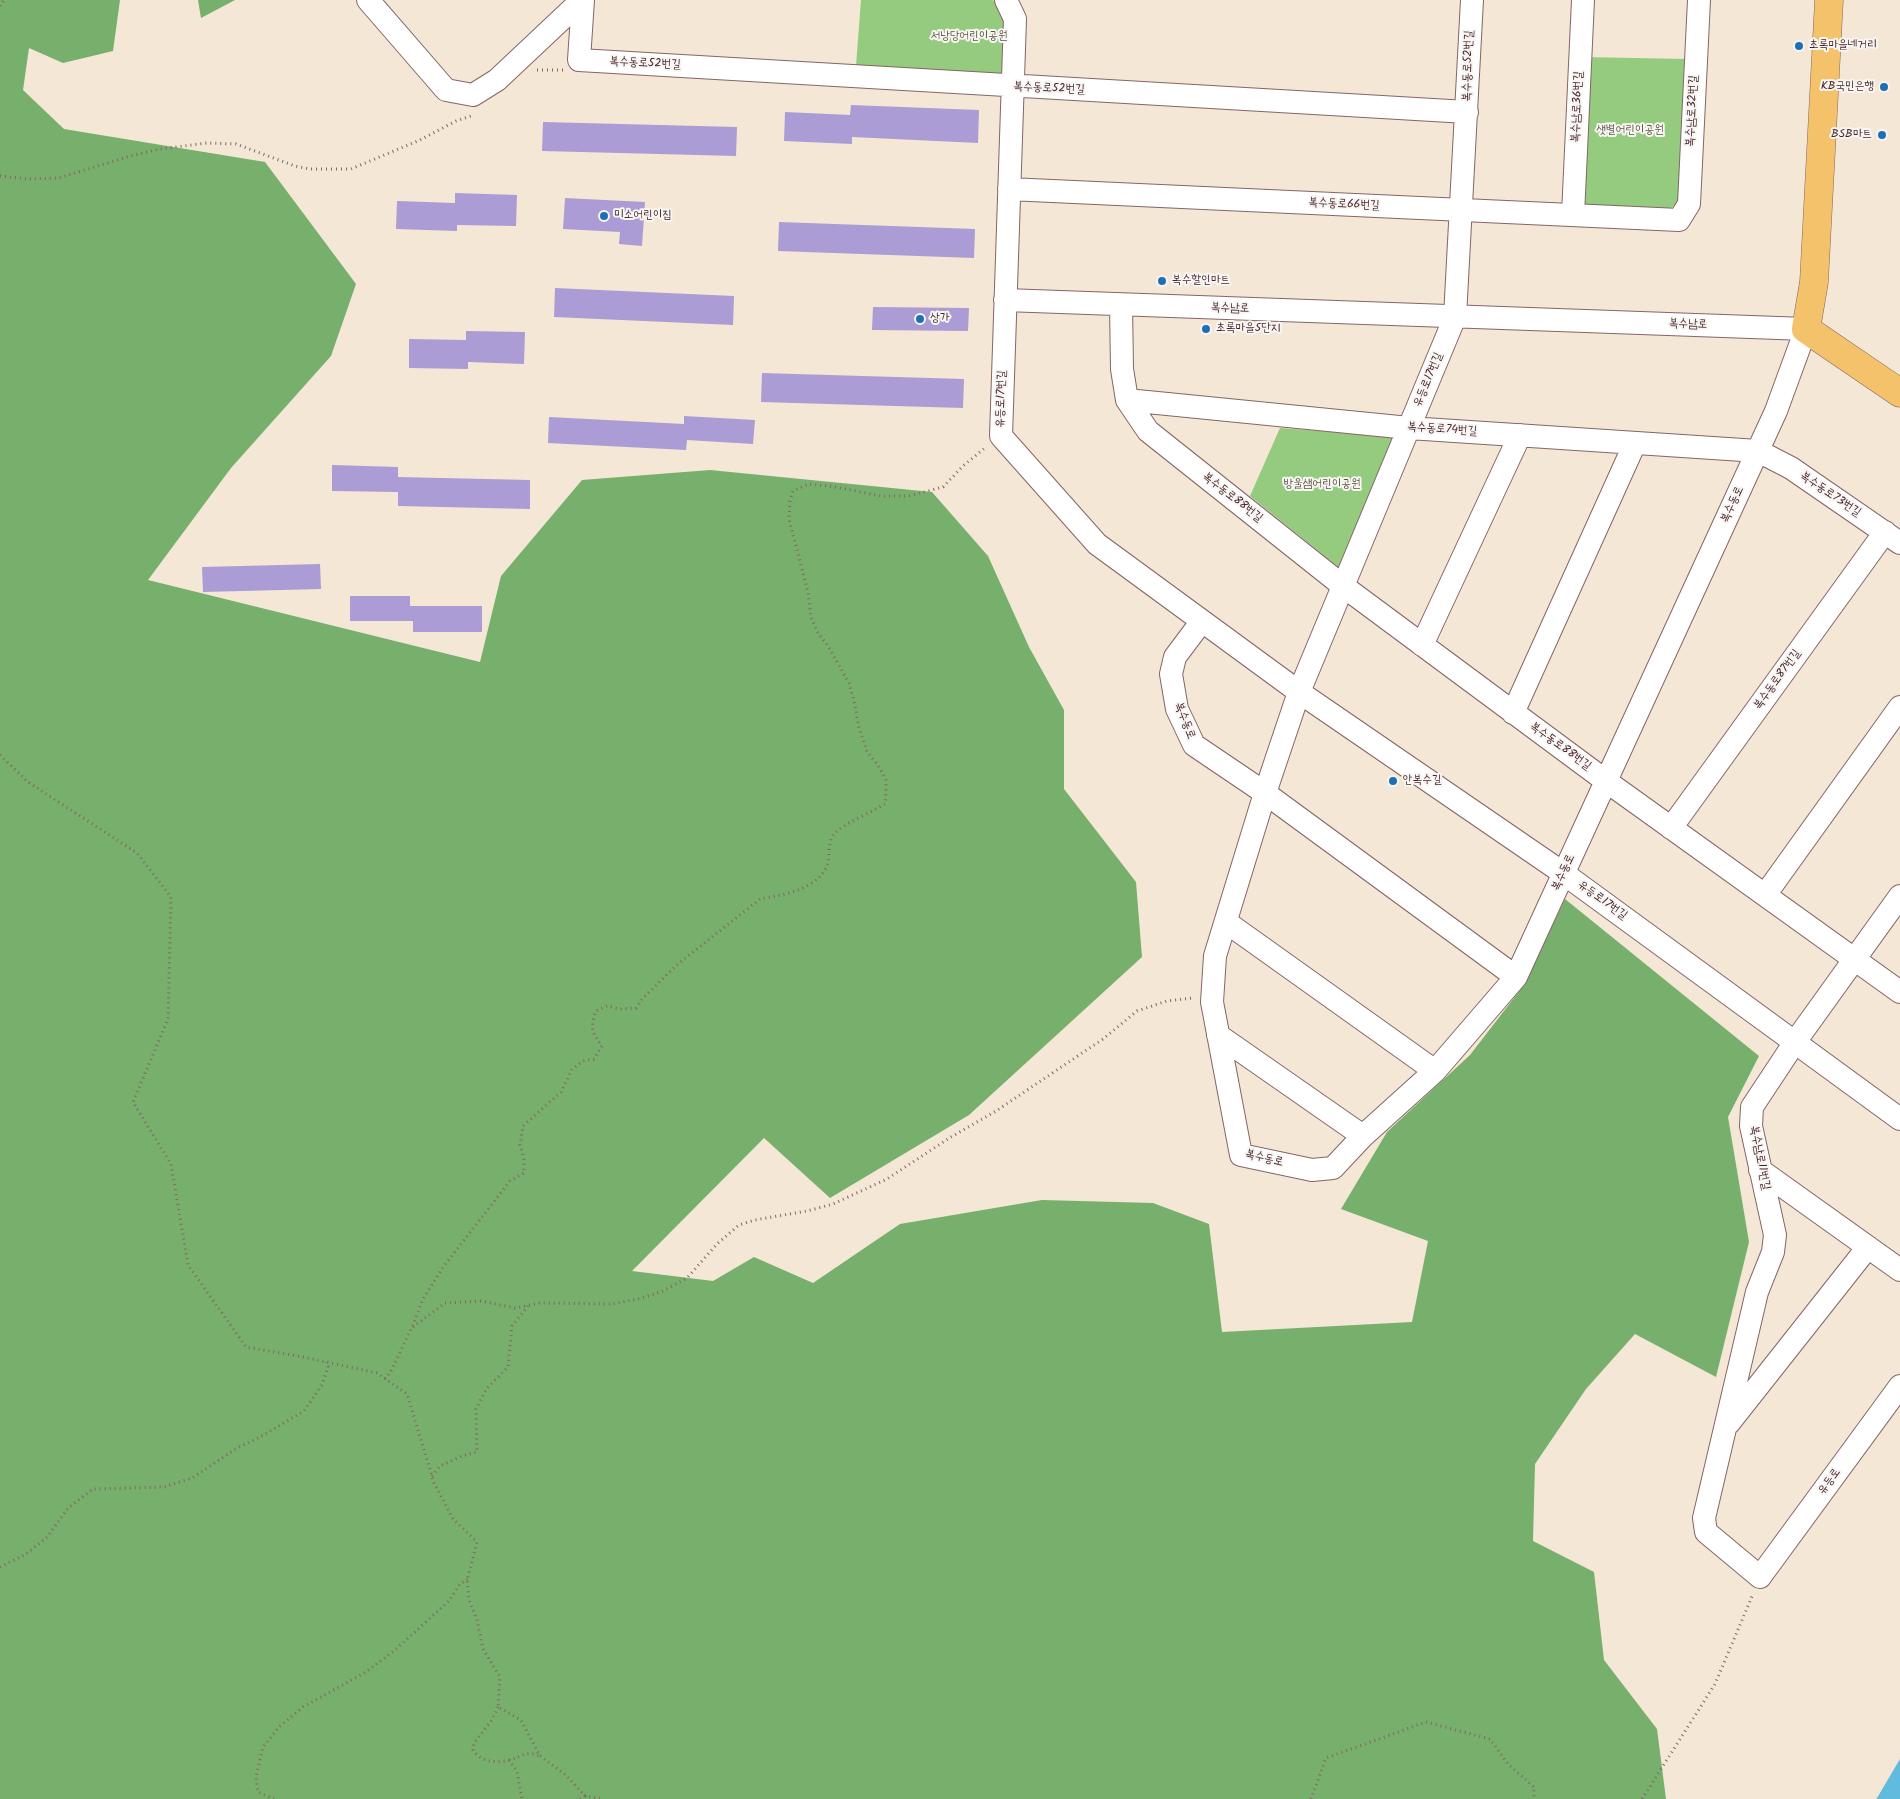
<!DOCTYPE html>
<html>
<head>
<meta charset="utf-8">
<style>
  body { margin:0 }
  canvas { display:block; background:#f4e7d5 }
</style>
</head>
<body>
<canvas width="1900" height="1799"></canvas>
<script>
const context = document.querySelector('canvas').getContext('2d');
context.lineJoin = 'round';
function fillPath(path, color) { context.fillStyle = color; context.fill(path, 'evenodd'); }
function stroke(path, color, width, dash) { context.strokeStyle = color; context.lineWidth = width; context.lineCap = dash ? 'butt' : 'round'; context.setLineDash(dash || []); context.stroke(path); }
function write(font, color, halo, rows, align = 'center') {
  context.font = font + ' Kalam,"Poor Story",sans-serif'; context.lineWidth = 4; context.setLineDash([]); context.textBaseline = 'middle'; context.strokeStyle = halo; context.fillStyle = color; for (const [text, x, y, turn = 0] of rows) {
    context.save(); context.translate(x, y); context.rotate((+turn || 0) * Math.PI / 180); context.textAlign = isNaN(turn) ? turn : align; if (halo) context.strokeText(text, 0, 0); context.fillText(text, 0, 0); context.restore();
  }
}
fillPath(new Path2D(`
  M 861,0 L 993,0 L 1009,20 L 1009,79 L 856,66 Z
  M 1581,57 L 1687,59 L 1679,203 L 1669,209 L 1573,205 Z
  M 1280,428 L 1405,437 L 1341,569 L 1250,496 Z`), '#94cb7e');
fillPath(new Path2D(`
  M 0,0 L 120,0 L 113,51 L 63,63 L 29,48 L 23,90 L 64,129 L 265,162 L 356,284 L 331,356 L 231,468 L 148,580 L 480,662 L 501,576 L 582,480 L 710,470 L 932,492 L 988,556 L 1029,647 L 1064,710 L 1064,789 L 1136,882 L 1142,957 L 969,1115 L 830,1198 L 764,1138 L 632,1271 L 713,1281 L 754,1257 L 813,1283 L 900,1224 L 1042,1200 L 1153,1203 L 1209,1224 L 1222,1332 L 1412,1322 L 1428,1241 L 1341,1209 L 1387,1132 L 1470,1055 L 1524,985 L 1565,899 L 1759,1056 L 1728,1117 L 1749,1242 L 1716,1377 L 1635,1334 L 1586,1389 L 1535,1464 L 1533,1541 L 1594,1572 L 1604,1660 L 1657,1729 L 1666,1799 L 0,1799 Z
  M 198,0 L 235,0 L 201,18 Z`), '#77af6d');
fillPath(new Path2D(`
  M 1900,1759 L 1900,1799 L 1876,1799 L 1877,1798 Z`), '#60bbde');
fillPath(new Path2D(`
  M 851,105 L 979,110 L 978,143 L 852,137 L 852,144 L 784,141 L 785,112 L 850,115 Z
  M 543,122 L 737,127 L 736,156 L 542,151 Z
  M 455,193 L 517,195 L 516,226 L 457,225 L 457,231 L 396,229 L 397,201 L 455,203 Z
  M 565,198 L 645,202 L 642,246 L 619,244 L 620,232 L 563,229 Z
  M 779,222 L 975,229 L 974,258 L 778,251 Z
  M 555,288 L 734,296 L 733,325 L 554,317 Z
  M 873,307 L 969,308 L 968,331 L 872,330 Z
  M 466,331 L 525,332 L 524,364 L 468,362 L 468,369 L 409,368 L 409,339 L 466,340 Z
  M 762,373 L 964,379 L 963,408 L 761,402 Z
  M 684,416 L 755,420 L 753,444 L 687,440 L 686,450 L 548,443 L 549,417 L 684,424 Z
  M 332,465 L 398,467 L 398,477 L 530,480 L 530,509 L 398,506 L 398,492 L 332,491 Z
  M 320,564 L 321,589 L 203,592 L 202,567 Z
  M 350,596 L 410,596 L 410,606 L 482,606 L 482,632 L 413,632 L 413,621 L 350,621 Z`), '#ab9cd6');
const minor = new Path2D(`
  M 368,0 L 446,90 L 473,95 L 497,80 L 582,0
  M 583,0 L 579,60 L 1467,112
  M 1006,0 L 1015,19 L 1001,436 L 1097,544 L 1299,692 L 1563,873 L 1900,1119
  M 1009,189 L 1679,220 L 1689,204 L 1699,0
  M 1573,215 L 1583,0
  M 1005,300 L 1806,329 L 1776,411 L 1516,977 L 1435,1071 L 1363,1136 L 1333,1168 L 1312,1170 L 1241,1155 L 1212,1002 L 1215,956 L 1265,793 L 1299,692 L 1455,317 L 1472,0
  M 1121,305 L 1122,369 L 1127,400 L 1148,431 L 1343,586 L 1606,781 L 1900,992
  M 1127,400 L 1409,428 L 1758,451 L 1791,468 L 1900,543
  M 1202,621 L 1175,657 L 1171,674 L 1177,709 L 1194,745 L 1265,793 L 1516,977
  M 1422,645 L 1520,435
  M 1513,713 L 1635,443
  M 1671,828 L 1885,532
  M 1765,895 L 1900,707
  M 1900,896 L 1795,1042 L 1752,1107 L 1751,1126 L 1775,1235 L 1773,1252 L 1757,1292 L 1704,1518 L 1706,1532 L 1760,1577 L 1900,1386
  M 1226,922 L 1435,1071
  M 1218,1035 L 1363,1136
  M 1760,1170 L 1900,1270
  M 1729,1423 L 1868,1247`);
const major = new Path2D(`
  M 1829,0 L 1814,282 L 1806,329 L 1900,393`);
stroke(minor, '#866566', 24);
stroke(major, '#866566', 29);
stroke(new Path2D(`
  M 0,6 L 4,0
  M 537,70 L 564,70
  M 0,176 L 28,179 L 59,178 L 130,156 L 160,149 L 207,143 L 236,144 L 295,166 L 310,169 L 351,169 L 420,140 L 456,121 L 474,115
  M 0,755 L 28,782 L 137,853 L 171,897 L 168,1019 L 133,1102 L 171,1164 L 188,1265 L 246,1347 L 303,1357 L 377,1373 L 407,1394 L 434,1483 L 453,1519 L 477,1542 L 467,1581 L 469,1600 L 477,1620 L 483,1649 L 500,1677 L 498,1707 L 521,1720 L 540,1756 L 566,1775 L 585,1796 L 584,1799
  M 413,1327 L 445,1303 L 481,1301 L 515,1308 L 540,1303 L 611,1304 L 638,1299 L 661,1292 L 687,1278 L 717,1244 L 739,1225 L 755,1220 L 807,1211 L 833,1204 L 887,1179 L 951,1137 L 996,1111 L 1103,1039 L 1137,1011 L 1167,1001 L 1193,998
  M 385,1379 L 390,1373 L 412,1327 L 423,1299 L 444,1266 L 510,1181 L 524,1173 L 524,1158 L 520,1145 L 523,1126 L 561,1092 L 572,1069 L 583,1061 L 594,1059 L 602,1046 C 592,1033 590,1027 596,1011 L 607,1006 L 620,1009 L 636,1008 L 642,999 L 678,964 L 760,899 C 783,895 820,889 828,863 C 830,854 827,842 835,833 C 842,825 873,811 885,804 L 886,793 L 886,780 L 878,765 L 867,752 L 859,728 L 855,705 L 849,683 L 828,646 L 818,633 L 811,617 L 808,592 L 789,519 L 790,501 L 793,491 L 808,484 L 830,486 L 881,496 L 909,496 L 943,487 L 963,466 L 986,447
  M 432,1476 L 440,1466 L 462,1456 L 477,1452 L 476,1409 L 487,1388 L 508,1367 L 512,1326 L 528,1306
  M 0,1567 L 26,1554 L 47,1537 L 69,1507 L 93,1489 L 164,1487 L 192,1478 L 237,1448 L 260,1437 L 304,1411 L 322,1385 L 328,1367 L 326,1362
  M 498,1707 L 492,1720 L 474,1743 L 473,1750 C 480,1761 495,1764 509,1760 C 522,1757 526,1750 540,1756
  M 509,1760 L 517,1771 L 522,1799
  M 274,1799 L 258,1792 L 256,1777 L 263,1747 L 279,1727 L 303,1707 L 366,1672 L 394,1651 L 449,1601 L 460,1584 L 468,1579
  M 580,1799 L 585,1796 L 603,1799
  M 1311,1799 L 1326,1758 L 1426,1722 L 1490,1739 L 1508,1764 L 1534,1787 L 1534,1799
  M 1642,1799 L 1715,1684 L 1753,1594`), '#866566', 3, [1, 4]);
stroke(minor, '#fff', 22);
stroke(major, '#f3c26a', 28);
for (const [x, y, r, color] of [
  [1799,46,5,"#1f6fb2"],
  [1884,87,5,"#1f6fb2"],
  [1882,135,5,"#1f6fb2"],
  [604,216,5,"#1f6fb2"],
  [1162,281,5,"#1f6fb2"],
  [920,319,5,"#1f6fb2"],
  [1206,329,5,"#1f6fb2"],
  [1393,781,5,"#1f6fb2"]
]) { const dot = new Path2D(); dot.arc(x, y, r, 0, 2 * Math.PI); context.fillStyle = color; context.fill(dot); stroke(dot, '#f6f6f2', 2); }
write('12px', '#605344', '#f6f6f2', [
  ["서낭당어린이공원",969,37],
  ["샛별어린이공원",1630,131],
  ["방울샘어린이공원",1322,485]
]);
write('12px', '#4a1f2b', '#f6f6f2', [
  ["초록마을네거리",1809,46],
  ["KB국민은행",1874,87,"right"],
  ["BSB마트",1872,135,"right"],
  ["미소어린이집",614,216],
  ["복수할인마트",1172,281],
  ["상가",930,319],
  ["초록마을5단지",1216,329],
  ["안복수길",1403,781]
], 'left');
write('12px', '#4a1f2b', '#f6f6f2', [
  ["복수동로52번길",645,64,3],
  ["복수동로52번길",1469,66,-88],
  ["복수동로52번길",1049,89,3],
  ["복수남로36번길",1578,107,-87],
  ["복수남로32번길",1693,111,-87],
  ["복수동로66번길",1344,205,3],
  ["복수남로",1230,309,2],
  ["복수남로",1688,325,2],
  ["유등로17번길",1429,380,-67],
  ["유등로17번길",1002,399,-88],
  ["복수동로74번길",1442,430,4],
  ["복수동로73번길",1830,495,34],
  ["복수동로88번길",1232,498,38],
  ["복수동로",1733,505,-65],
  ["복수동로87번길",1778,680,-54],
  ["복수동로",1184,721,69],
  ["복수동로88번길",1560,747,36],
  ["복수동로",1564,873,-65],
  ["유등로17번길",1602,901,36],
  ["복수남로11번길",1759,1158,79],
  ["복수동로",1264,1159,14],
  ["유등로",1830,1482,-54]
]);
</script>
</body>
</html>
